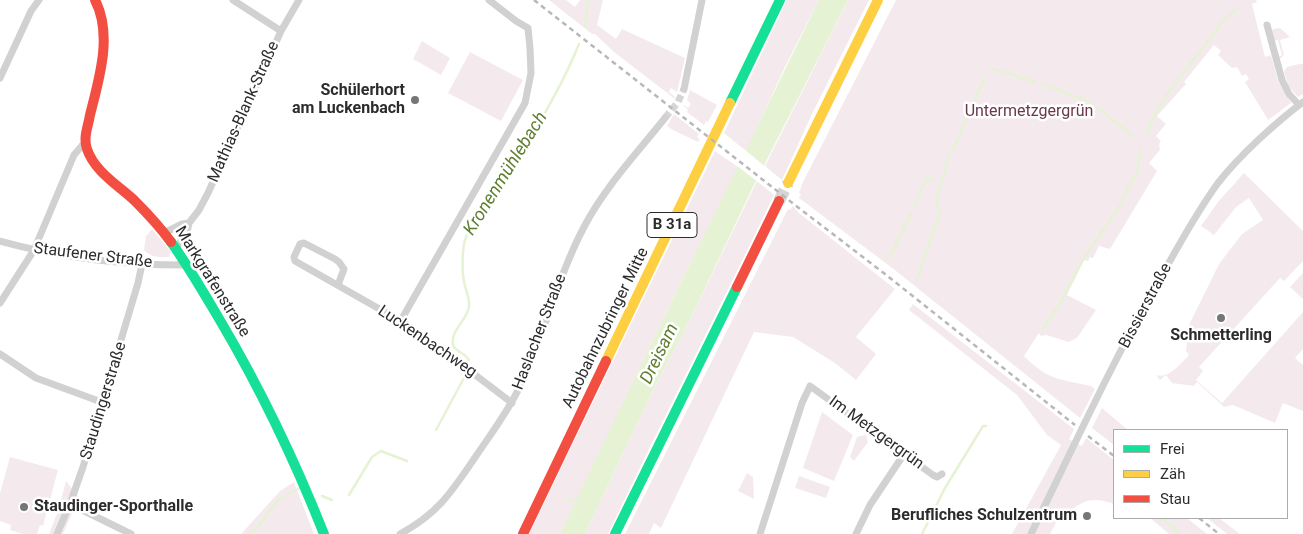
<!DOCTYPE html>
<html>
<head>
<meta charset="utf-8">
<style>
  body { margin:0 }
  #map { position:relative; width:1303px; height:534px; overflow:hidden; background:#fff; font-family:Roboto,sans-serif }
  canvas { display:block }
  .legend { position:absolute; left:1113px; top:429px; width:175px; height:90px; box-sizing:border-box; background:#fff; border:1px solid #ababab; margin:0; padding:6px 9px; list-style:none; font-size:15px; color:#2c2c2c }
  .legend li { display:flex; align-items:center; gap:10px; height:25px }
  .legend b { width:25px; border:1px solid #ababab }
</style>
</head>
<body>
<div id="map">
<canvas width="1303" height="534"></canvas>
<ul class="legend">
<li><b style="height:6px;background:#16e098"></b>Frei</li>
<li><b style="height:6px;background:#ffcf43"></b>Zäh</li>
<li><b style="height:6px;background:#f24e42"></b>Stau</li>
</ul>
</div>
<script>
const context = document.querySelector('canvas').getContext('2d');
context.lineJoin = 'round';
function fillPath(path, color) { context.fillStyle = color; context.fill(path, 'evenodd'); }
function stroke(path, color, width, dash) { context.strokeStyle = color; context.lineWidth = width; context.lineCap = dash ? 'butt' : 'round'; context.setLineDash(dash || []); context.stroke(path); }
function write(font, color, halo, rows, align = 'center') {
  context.font = font + ' Roboto,sans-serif'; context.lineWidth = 5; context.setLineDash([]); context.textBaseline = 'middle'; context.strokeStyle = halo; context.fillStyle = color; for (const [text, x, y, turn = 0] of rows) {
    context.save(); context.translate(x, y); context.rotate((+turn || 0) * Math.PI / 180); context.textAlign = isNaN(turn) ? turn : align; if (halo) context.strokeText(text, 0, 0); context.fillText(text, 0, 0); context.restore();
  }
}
fillPath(new Path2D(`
  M 549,0 L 566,0 L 575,7 L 580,0 L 603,0 L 597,25 L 616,39 L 622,29 L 685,58 L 677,92 L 671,88 L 669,92 L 675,97 L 675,99 L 614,52 L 595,34 L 592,34 Z
  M 787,0 L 819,0 L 785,67 L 746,151 L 724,133 Z
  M 848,0 L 869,0 L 812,114 L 782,180 L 765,166 Z
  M 896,0 L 1256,0 L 1257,2 L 1252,4 L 1265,57 L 1271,55 L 1278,81 L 1291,103 L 1268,120 L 1245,82 L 1249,79 L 1246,74 L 1242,76 L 1237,67 L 1232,68 L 1218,55 L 1221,51 L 1214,45 L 1184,82 L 1186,84 L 1157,116 L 1166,124 L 1156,136 L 1161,141 L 1159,144 L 1160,150 L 1149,163 L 1157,171 L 1110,249 L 1099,246 L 1093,258 L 1090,257 L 1088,261 L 1084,260 L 1067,295 L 1096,310 L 1077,338 L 1069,342 L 1046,335 L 1041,336 L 1039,333 L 1024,356 C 1048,380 1059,379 1091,386 L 1095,389 L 1080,418 L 891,267 L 799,198 L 801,195 L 799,193 L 802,184 Z
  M 1280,28 L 1290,37 L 1280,40 L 1284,55 L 1278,61 L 1277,58 L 1282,55 L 1278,40 L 1272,41 L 1271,34 L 1273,29 Z
  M 422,41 L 450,58 L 441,75 L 413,59 Z
  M 470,52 L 523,80 L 501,121 L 448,93 Z
  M 1299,64 L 1303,64 L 1303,94 L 1298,97 L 1289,87 L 1284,72 L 1287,67 Z
  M 690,90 L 717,105 L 708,122 L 706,121 L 704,125 L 687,112 L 688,110 L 684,106 L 684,105 L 688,108 L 691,104 L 687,100 Z
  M 674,114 L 699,134 L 697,137 L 700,139 L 698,142 L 671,129 L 667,126 Z
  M 715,151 L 738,167 L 666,313 L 571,513 L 560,534 L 529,534 Z
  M 1244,173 L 1303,231 L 1303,261 L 1284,281 L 1280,278 L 1199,367 L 1203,371 L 1196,380 L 1222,403 L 1303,312 L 1303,349 L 1295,358 L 1303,365 L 1303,411 L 1283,403 L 1275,423 L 1233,405 L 1224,407 L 1197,382 L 1194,386 L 1172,383 L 1166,375 L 1160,380 L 1156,375 C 1169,379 1181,363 1189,355 L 1186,351 L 1189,325 L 1219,264 L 1242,234 L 1263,220 L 1249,198 L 1236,207 L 1214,235 L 1201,226 L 1218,202 Z
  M 757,181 L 774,195 C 720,308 662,420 608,534 L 585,534 L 652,392 L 688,324 Z
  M 793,206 L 799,213 L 895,289 L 856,337 L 876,354 L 856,380 L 835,363 L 793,337 L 754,332 L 661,528 L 654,523 L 649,534 L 625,534 L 788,209 L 790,210 Z
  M 152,229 L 171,252 L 169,257 C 158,257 152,258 144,250 L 146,236 Z
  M 1303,273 L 1303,299 L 1290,287 Z
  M 913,304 L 1074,429 L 1069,439 L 1082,446 L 1086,438 L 1114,460 L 1114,504 C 1093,496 1083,500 1067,513 L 1062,511 L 1050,534 L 1012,534 L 1061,445 L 1047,435 L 1017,395 L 909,310 Z
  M 1102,408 L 1128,430 L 1114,430 L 1114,445 L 1092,428 Z
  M 822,412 L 853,435 L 834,481 L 803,468 Z
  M 866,435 L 868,442 L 854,461 L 850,457 L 857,437 Z
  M 10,457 L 58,470 L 43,526 L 40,525 L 37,534 L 23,534 L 10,530 L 11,525 L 0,521 L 0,493 Z
  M 747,473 L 753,477 L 754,499 L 738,491 Z
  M 799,476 L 830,487 L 826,498 L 795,488 Z
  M 66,481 L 79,497 L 63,534 L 49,534 L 58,511 Z
  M 294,482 L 314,534 L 241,534 L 280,491 Z
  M 1150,518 L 1187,518 L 1207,534 L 1169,534 Z
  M 1207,518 L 1219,518 L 1240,534 L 1227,534 Z`), '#f4eaee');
fillPath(new Path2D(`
  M 819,0 L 848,0 L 753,187 L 688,324 L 652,392 L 585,534 L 560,534 L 666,313 Z`), '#e6f2d4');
fillPath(new Path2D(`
  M 744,149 L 767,168 L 759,183 L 736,165 Z`), '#fff');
stroke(new Path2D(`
  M 585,26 L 588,0
  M 991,68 L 1035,82
  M 1042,84 L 1093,103
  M 1098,108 L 1133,136
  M 1147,136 L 1150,124 L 1165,97 L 1223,21 L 1238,8
  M 953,150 L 985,77
  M 914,206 L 927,178 L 933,180
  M 889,258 L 912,212
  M 917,279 L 940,212 L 936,201 L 949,157
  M 1043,329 L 1060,303 L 1084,258 L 1120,205 L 1137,172 L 1141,149
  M 469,360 C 465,353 456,352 453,345 C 450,331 467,320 469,307 C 470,297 465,290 464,281 C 462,272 462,249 465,240 C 475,211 499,186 516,160 C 540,123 563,84 579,44
  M 436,430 L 465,376
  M 349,495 L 372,457 L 381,451 L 407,461
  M 322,496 L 332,500
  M 566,500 L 579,501
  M 1161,518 L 1181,534
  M 250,534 L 258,527 L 279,499 L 302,487
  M 922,534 L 945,488 L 983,426 L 986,426`), '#e6f2d4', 2.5);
stroke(new Path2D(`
  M 665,118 L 678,102 L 684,89`), '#d5d5d5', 7, [7, 3.5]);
stroke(new Path2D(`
  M 779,201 L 788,183`), '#d5d5d5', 12, [12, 6]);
stroke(new Path2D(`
  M 233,0 L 281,31
  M 1267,25 L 1282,80 L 1289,94 L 1299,105
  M 0,78 L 31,11 L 39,0
  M 684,89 L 702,0
  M 164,233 L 182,224 L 189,223
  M 0,241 C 61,258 123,265 187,265
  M 176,248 L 187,232 L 189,223 L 199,210 L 208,193 L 281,31 L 299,0
  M 338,285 L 344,269 L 339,262 L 335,259 L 304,243 L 300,244 L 294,257 L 295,261 L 390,315 L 444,351 L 512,403
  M 0,303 L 34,250 L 74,155 L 85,142
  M 400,322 L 525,103 L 531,73 L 530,48 L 528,28 L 516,21 L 489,0
  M 0,354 L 36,378 L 104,403
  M 70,504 L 131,534
  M 57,534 L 70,504 L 83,467 L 138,283 L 142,264
  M 400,534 C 437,514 451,493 474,459 C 490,435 508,412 520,386 C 545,334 557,278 584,227 C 605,187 637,153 665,118
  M 760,534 L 802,403 L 810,386 L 933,475 L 937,477 L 942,474
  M 856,534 L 870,505 L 904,454
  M 1031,534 C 1073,448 1113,360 1161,277 C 1179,245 1196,213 1218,183 C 1239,156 1275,123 1303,102`), '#d1d1d1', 7);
stroke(new Path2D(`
  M 730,103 L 780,0
  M 171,242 C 189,267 205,295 221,322 C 261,390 295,461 324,534
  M 615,534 L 737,287`), '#16e098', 10);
stroke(new Path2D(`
  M 788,183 L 878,0
  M 606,361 L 730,103`), '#ffcf43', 10);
stroke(new Path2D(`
  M 95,0 C 113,35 99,79 90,115 C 88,127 83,137 87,149 C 94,171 119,186 135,201 C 148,214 160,227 171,242
  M 737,287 L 779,201
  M 523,534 L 606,361`), '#f24e42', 10);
stroke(new Path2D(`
  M 534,0 L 795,205 L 885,274 L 1075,425
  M 1088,436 L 1114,456
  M 1199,518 L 1219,534`), '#b8b8b8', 2.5, [5, 4]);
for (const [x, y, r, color] of [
  [415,100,5,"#767676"],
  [1221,318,5,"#767676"],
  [24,507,5,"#767676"],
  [1087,516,5,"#767676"]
]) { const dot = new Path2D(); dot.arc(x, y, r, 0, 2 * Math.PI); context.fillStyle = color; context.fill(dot); stroke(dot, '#fff', 2); }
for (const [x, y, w] of [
  [672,225,50]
]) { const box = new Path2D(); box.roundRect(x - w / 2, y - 12.5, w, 25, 4); context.fillStyle = '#fff'; context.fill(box); stroke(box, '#2c2c2c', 1); }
write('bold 15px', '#2c2c2c', null, [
  ["B 31a",672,225]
]);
write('bold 16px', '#2c2c2c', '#fff', [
  ["Schülerhort",405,91],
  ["am Luckenbach",405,109],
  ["Schmetterling",1221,336,"center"],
  ["Staudinger-Sporthalle",34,507,"left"],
  ["Berufliches Schulzentrum",1077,516]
], 'right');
write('16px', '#2c2c2c', '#fff', [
  ["Mathias-Blank-Straße",244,112,-66],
  ["Staufener Straße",93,256,7],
  ["Markgrafenstraße",212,282,58],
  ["Bissierstraße",1146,306,-62],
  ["Autobahnzubringer Mitte",606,328,-64],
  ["Haslacher Straße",540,332,-69],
  ["Luckenbachweg",427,342,34],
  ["Staudingerstraße",104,401,-73],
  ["Im Metzgergrün",876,433,36]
]);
write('16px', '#6a374d', '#fff', [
  ["Untermetzgergrün",1029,112]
]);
write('italic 18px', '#5e7f30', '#fff', [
  ["Kronenmühlebach",506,174,-58],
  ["Dreisam",660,354,-64]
]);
</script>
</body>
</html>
